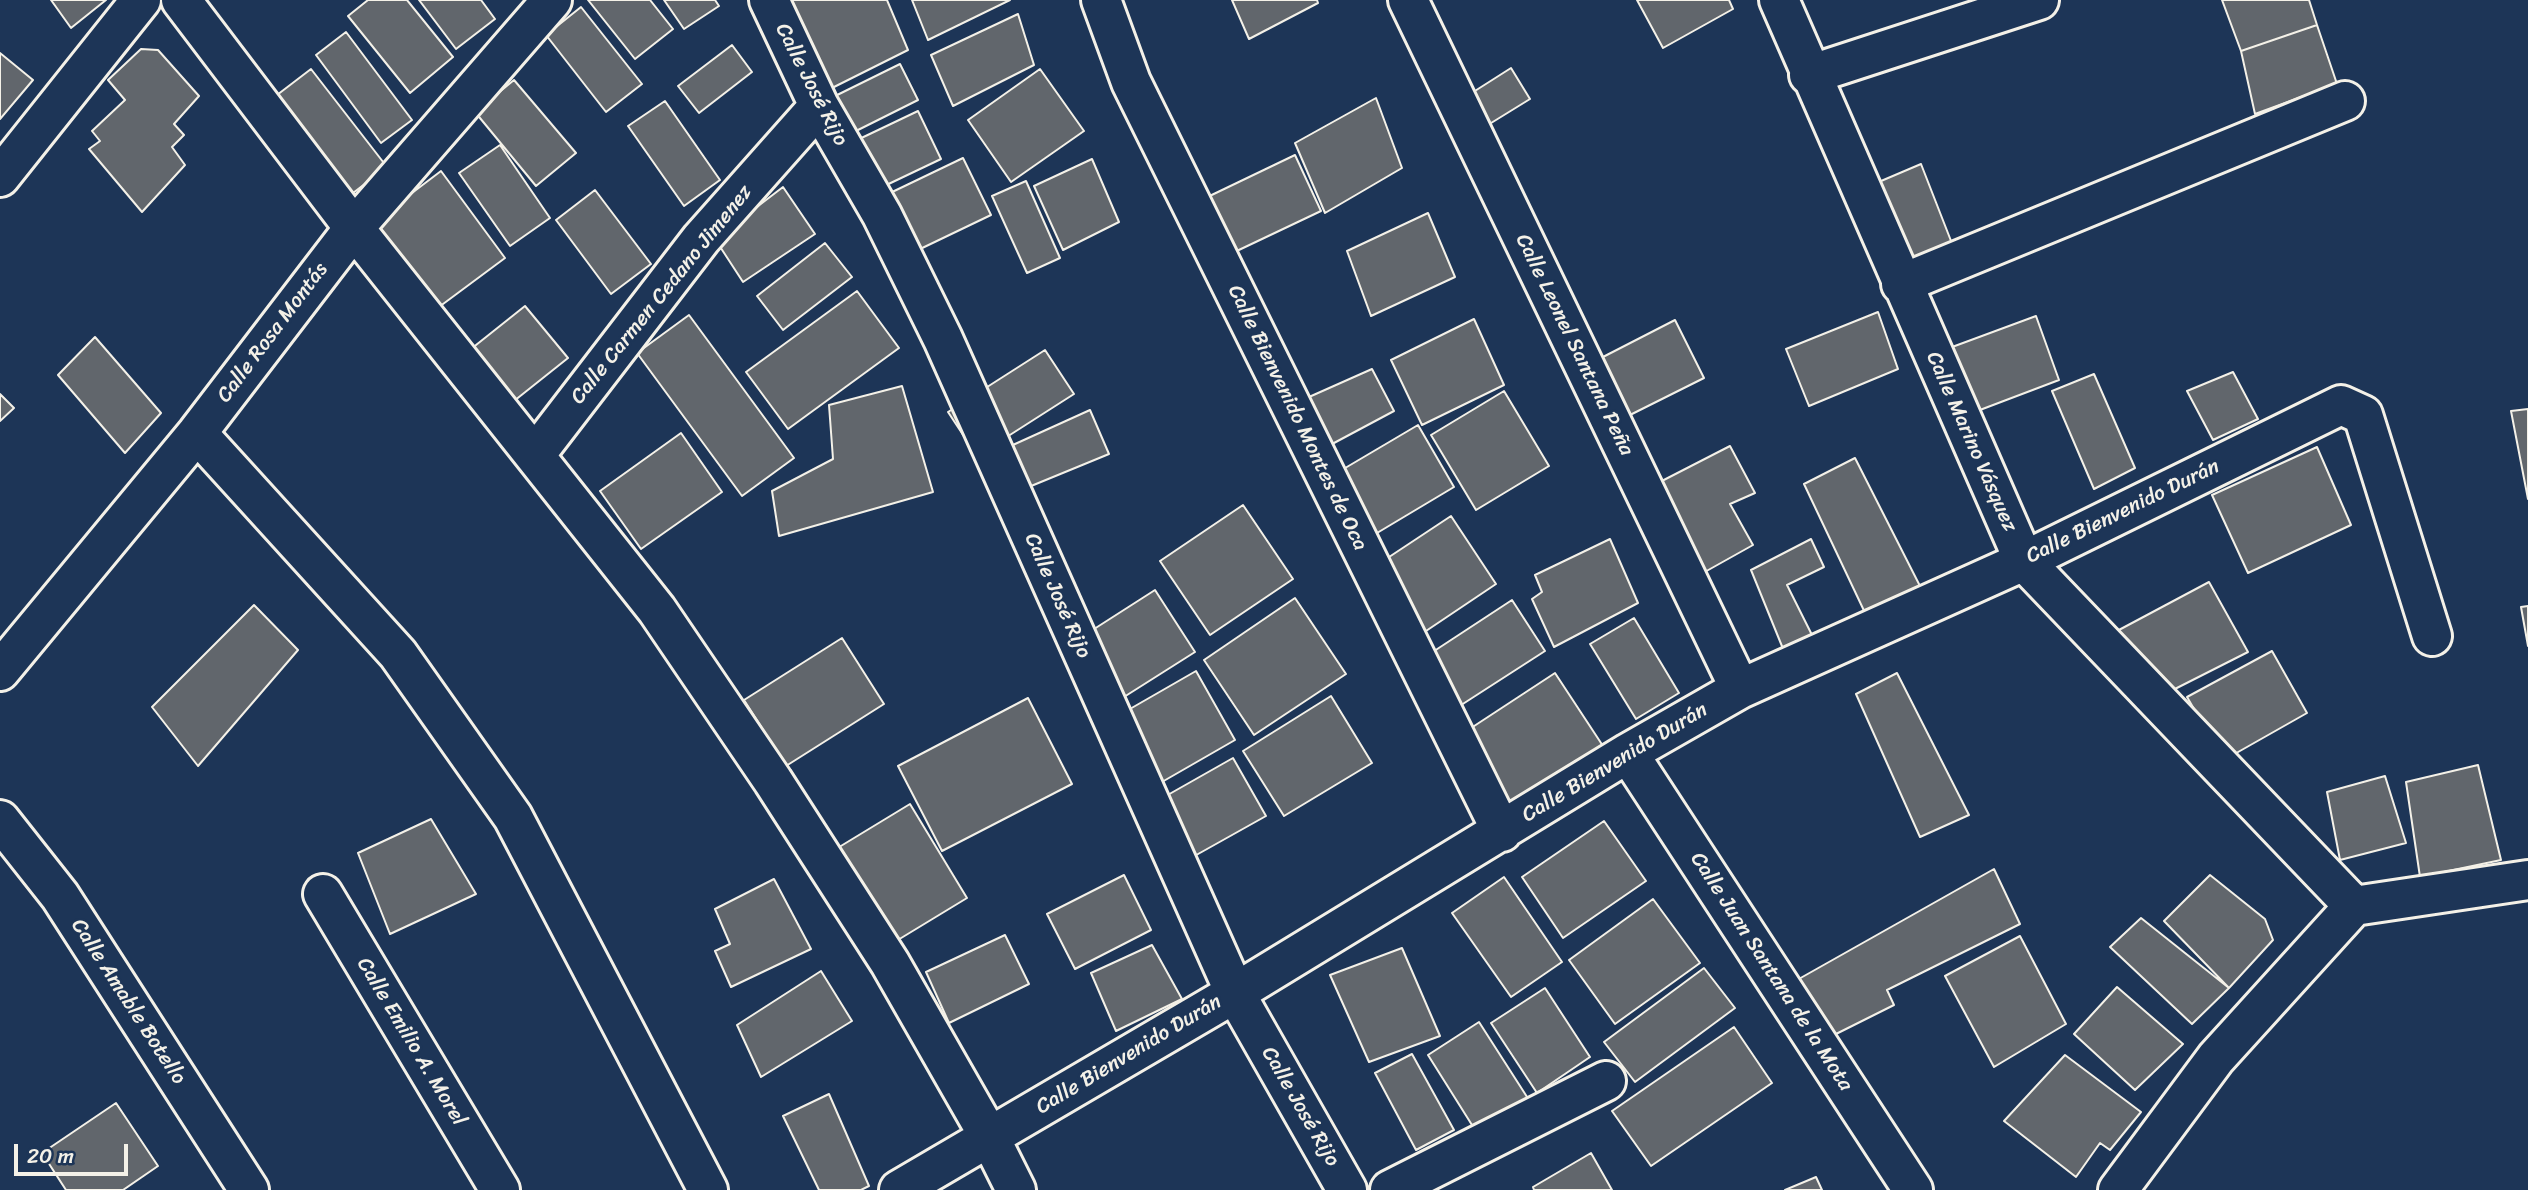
<!DOCTYPE html>
<html>
<head>
<meta charset="utf-8">
<style>
  body { margin:0 }
  #map { position:relative; width:2528px; height:1190px; overflow:hidden; background:#1d3557; font-family:Sriracha,sans-serif }
  canvas { display:block }
  .scale { position:absolute; left:14px; top:1144px; width:114px; height:32px; box-sizing:border-box; border:4px solid #f4f1e8; border-top:0; padding-left:9px; font-size:21px; line-height:24px; white-space:nowrap; color:#f4f1e8; -webkit-text-stroke:5px #1d3557; paint-order:stroke }
</style>
</head>
<body>
<div id="map">
<canvas width="2528" height="1190"></canvas>
<div class="scale">20 m</div>
</div>
<script>
const context = document.querySelector('canvas').getContext('2d');
context.lineJoin = 'round';
function fillPath(path, color) { context.fillStyle = color; context.fill(path, 'evenodd'); }
function stroke(path, color, width, dash) { context.strokeStyle = color; context.lineWidth = width; context.lineCap = dash ? 'butt' : 'round'; context.setLineDash(dash || []); context.stroke(path); }
function write(font, color, halo, rows, align = 'center') {
  context.font = font + ' Sriracha,sans-serif'; context.lineWidth = 5; context.setLineDash([]); context.textBaseline = 'middle'; context.strokeStyle = halo; context.fillStyle = color; for (const [text, x, y, turn = 0] of rows) {
    context.save(); context.translate(x, y); context.rotate((+turn || 0) * Math.PI / 180); context.textAlign = isNaN(turn) ? turn : align; if (halo) context.strokeText(text, 0, 0); context.fillText(text, 0, 0); context.restore();
  }
}
const building = new Path2D(`
  M 51,0 L 106,0 L 71,28 Z
  M 368,0 L 407,0 L 453,57 L 410,93 L 348,16 Z
  M 419,0 L 481,0 L 495,19 L 456,49 Z
  M 588,0 L 650,0 L 673,29 L 635,59 Z
  M 664,0 L 715,0 L 719,6 L 684,29 Z
  M 791,0 L 887,0 L 908,50 L 830,89 Z
  M 912,0 L 1010,0 L 928,40 Z
  M 1232,0 L 1317,0 L 1318,3 L 1249,39 Z
  M 1637,0 L 1729,0 L 1733,9 L 1663,48 Z
  M 2222,0 L 2309,0 L 2317,25 L 2241,51 Z
  M 581,7 L 642,84 L 606,112 L 546,35 Z
  M 1018,14 L 1034,65 L 953,106 L 931,55 Z
  M 2317,25 L 2337,84 L 2255,114 L 2241,51 Z
  M 346,32 L 412,120 L 381,143 L 316,55 Z
  M 732,45 L 752,72 L 699,113 L 678,86 Z
  M 141,49 L 158,50 L 199,96 L 174,124 L 184,135 L 172,147 L 185,165 L 142,212 L 89,149 L 100,141 L 92,131 L 125,100 L 108,80 Z
  M 0,53 L 33,80 L 0,119 Z
  M 900,64 L 918,100 L 844,137 L 827,100 Z
  M 1511,68 L 1530,99 L 1483,128 L 1467,96 Z
  M 311,69 L 387,167 L 353,193 L 277,95 Z
  M 1040,69 L 1084,131 L 1011,182 L 968,120 Z
  M 514,80 L 576,153 L 536,186 L 475,112 Z
  M 1376,98 L 1402,168 L 1325,213 L 1295,143 Z
  M 665,101 L 720,180 L 684,206 L 628,126 Z
  M 918,111 L 941,159 L 855,200 L 832,152 Z
  M 500,145 L 550,218 L 510,246 L 459,173 Z
  M 1295,155 L 1321,211 L 1222,258 L 1195,203 Z
  M 963,158 L 991,215 L 891,263 L 863,206 Z
  M 1092,159 L 1119,222 L 1063,250 L 1034,186 Z
  M 1921,164 L 1953,246 L 1906,266 L 1874,184 Z
  M 441,171 L 505,258 L 439,307 L 375,221 Z
  M 1026,181 L 1060,258 L 1027,273 L 992,196 Z
  M 783,187 L 815,234 L 743,282 L 715,239 Z
  M 595,190 L 651,264 L 611,294 L 556,220 Z
  M 1428,213 L 1455,277 L 1371,316 L 1347,251 Z
  M 825,243 L 852,277 L 783,330 L 757,296 Z
  M 857,291 L 899,348 L 788,429 L 746,372 Z
  M 525,306 L 568,358 L 514,401 L 471,349 Z
  M 1878,312 L 1898,369 L 1809,406 L 1786,349 Z
  M 689,315 L 794,458 L 742,496 L 637,353 Z
  M 2036,316 L 2059,380 L 1972,413 L 1944,350 Z
  M 1474,319 L 1504,385 L 1422,425 L 1391,360 Z
  M 1675,320 L 1704,378 L 1620,420 L 1601,358 Z
  M 95,337 L 161,413 L 125,453 L 58,375 Z
  M 1045,350 L 1074,394 L 977,456 L 948,412 Z
  M 1372,369 L 1394,411 L 1319,451 L 1300,401 Z
  M 2233,372 L 2258,419 L 2213,440 L 2187,391 Z
  M 2094,374 L 2135,468 L 2094,489 L 2052,391 Z
  M 902,386 L 933,492 L 779,536 L 772,491 L 833,459 L 829,405 Z
  M 1504,391 L 1549,466 L 1476,510 L 1431,435 Z
  M 0,394 L 14,408 L 0,421 Z
  M 2528,409 L 2528,499 L 2511,411 Z
  M 1090,410 L 1109,454 L 1019,491 L 1004,449 Z
  M 1418,425 L 1454,487 L 1372,536 L 1335,474 Z
  M 681,433 L 722,492 L 641,549 L 600,491 Z
  M 1730,446 L 1755,493 L 1730,504 L 1753,545 L 1694,578 L 1656,484 Z
  M 2317,447 L 2351,525 L 2248,573 L 2212,495 Z
  M 1855,458 L 1922,590 L 1867,617 L 1804,484 Z
  M 1243,505 L 1293,579 L 1210,635 L 1160,561 Z
  M 1451,516 L 1496,584 L 1423,633 L 1377,565 Z
  M 1610,539 L 1638,603 L 1554,647 L 1532,599 L 1542,592 L 1535,575 Z
  M 1811,539 L 1824,567 L 1787,585 L 1818,647 L 1788,661 L 1751,570 Z
  M 2209,582 L 2248,652 L 2163,695 L 2117,631 Z
  M 1155,590 L 1195,652 L 1105,709 L 1066,647 Z
  M 1295,598 L 1346,674 L 1254,735 L 1204,660 Z
  M 1512,600 L 1545,651 L 1455,709 L 1422,659 Z
  M 254,605 L 298,650 L 198,766 L 152,707 Z
  M 2528,606 L 2528,646 L 2521,607 Z
  M 1634,618 L 1679,693 L 1636,719 L 1590,644 Z
  M 842,638 L 884,704 L 786,766 L 744,700 Z
  M 2272,651 L 2307,713 L 2224,760 L 2187,697 Z
  M 1196,671 L 1235,740 L 1148,790 L 1109,721 Z
  M 1555,673 L 1603,746 L 1512,805 L 1465,732 Z
  M 1897,673 L 1969,815 L 1920,837 L 1856,694 Z
  M 1331,696 L 1372,763 L 1284,816 L 1243,751 Z
  M 1028,698 L 1072,784 L 942,851 L 898,766 Z
  M 1233,758 L 1266,816 L 1182,863 L 1150,805 Z
  M 2478,765 L 2501,860 L 2420,877 L 2406,782 Z
  M 2385,776 L 2406,843 L 2340,860 L 2327,792 Z
  M 910,804 L 967,898 L 888,946 L 831,852 Z
  M 431,819 L 476,894 L 390,934 L 358,853 Z
  M 1604,821 L 1646,881 L 1563,938 L 1522,877 Z
  M 1994,869 L 2020,924 L 1887,990 L 1894,1005 L 1826,1039 L 1797,980 Z
  M 1124,875 L 1151,930 L 1075,969 L 1047,914 Z
  M 2210,875 L 2265,919 L 2273,940 L 2229,988 L 2164,921 Z
  M 1504,877 L 1562,962 L 1511,997 L 1452,913 Z
  M 774,879 L 811,949 L 731,987 L 715,951 L 730,944 L 715,909 Z
  M 1653,899 L 1700,963 L 1615,1024 L 1569,960 Z
  M 2141,918 L 2229,988 L 2192,1024 L 2110,947 Z
  M 1005,935 L 1029,984 L 949,1023 L 926,972 Z
  M 2020,936 L 2066,1024 L 1994,1067 L 1945,976 Z
  M 1152,945 L 1182,999 L 1116,1031 L 1091,973 Z
  M 1402,948 L 1440,1036 L 1369,1062 L 1330,975 Z
  M 1704,968 L 1735,1008 L 1635,1082 L 1604,1042 Z
  M 821,971 L 852,1021 L 761,1077 L 737,1025 Z
  M 2117,987 L 2183,1044 L 2135,1090 L 2074,1034 Z
  M 1545,988 L 1590,1057 L 1537,1093 L 1491,1023 Z
  M 1479,1022 L 1529,1100 L 1477,1133 L 1428,1055 Z
  M 1734,1027 L 1772,1083 L 1651,1166 L 1612,1111 Z
  M 1412,1054 L 1454,1130 L 1416,1150 L 1375,1073 Z
  M 2065,1055 L 2141,1112 L 2110,1150 L 2100,1143 L 2076,1177 L 2004,1121 Z
  M 829,1094 L 869,1186 L 861,1190 L 819,1190 L 783,1116 Z
  M 116,1103 L 158,1166 L 123,1190 L 66,1190 L 42,1153 Z
  M 1591,1153 L 1612,1190 L 1534,1190 L 1533,1187 Z
  M 1816,1177 L 1822,1190 L 1785,1190 Z`);
fillPath(building, '#61666c');
stroke(building, '#f4f1e8', 2);
const minor = new Path2D(`
  M 181,0 L 354,228 L 657,610 L 773,781 L 890,963 L 990,1138 L 1016,1190
  M 769,0 L 819,106 L 882,215 L 943,339 L 1235,993 L 1347,1190
  M 1101,0 L 1131,82 L 1502,832
  M 1408,0 L 1740,689
  M 1779,0 L 2024,561 L 2354,906
  M 1809,75 L 2039,0
  M 0,177 L 141,0
  M 1901,284 L 2345,101
  M 197,433 L 398,654 L 513,817 L 708,1190
  M 535,455 L 701,239 L 819,106
  M 0,671 L 197,433 L 354,228 L 552,0
  M 1628,753 L 1913,1190
  M 0,820 L 60,896 L 249,1190
  M 323,894 L 500,1190
  M 899,1190 L 1235,993 L 1628,753 L 1740,689 L 2024,561 L 2341,405 L 2363,415 L 2432,636
  M 1390,1190 L 1606,1081
  M 2118,1190 L 2216,1058 L 2354,906 L 2528,880`);
stroke(minor, '#f4f1e8', 44);
stroke(minor, '#1d3557', 38);
write('21px', '#f4f1e8', '#1d3557', [
  ["Calle José Rijo",811,85,63],
  ["Calle Carmen Cedano Jimenez",662,295,-51],
  ["Calle Rosa Montás",273,333,-53],
  ["Calle Leonel Santana Peña",1574,345,64],
  ["Calle Bienvenido Montes de Oca",1297,418,64],
  ["Calle Marino Vásquez",1971,442,66],
  ["Calle Bienvenido Durán",2123,512,-26],
  ["Calle José Rijo",1057,596,66],
  ["Calle Bienvenido Durán",1615,763,-31],
  ["Calle Juan Santana de la Mota",1771,972,57],
  ["Calle Amable Botello",128,1002,57],
  ["Calle Emilio A. Morel",411,1042,59],
  ["Calle Bienvenido Durán",1129,1055,-31],
  ["Calle José Rijo",1300,1107,60]
]);
</script>
</body>
</html>
